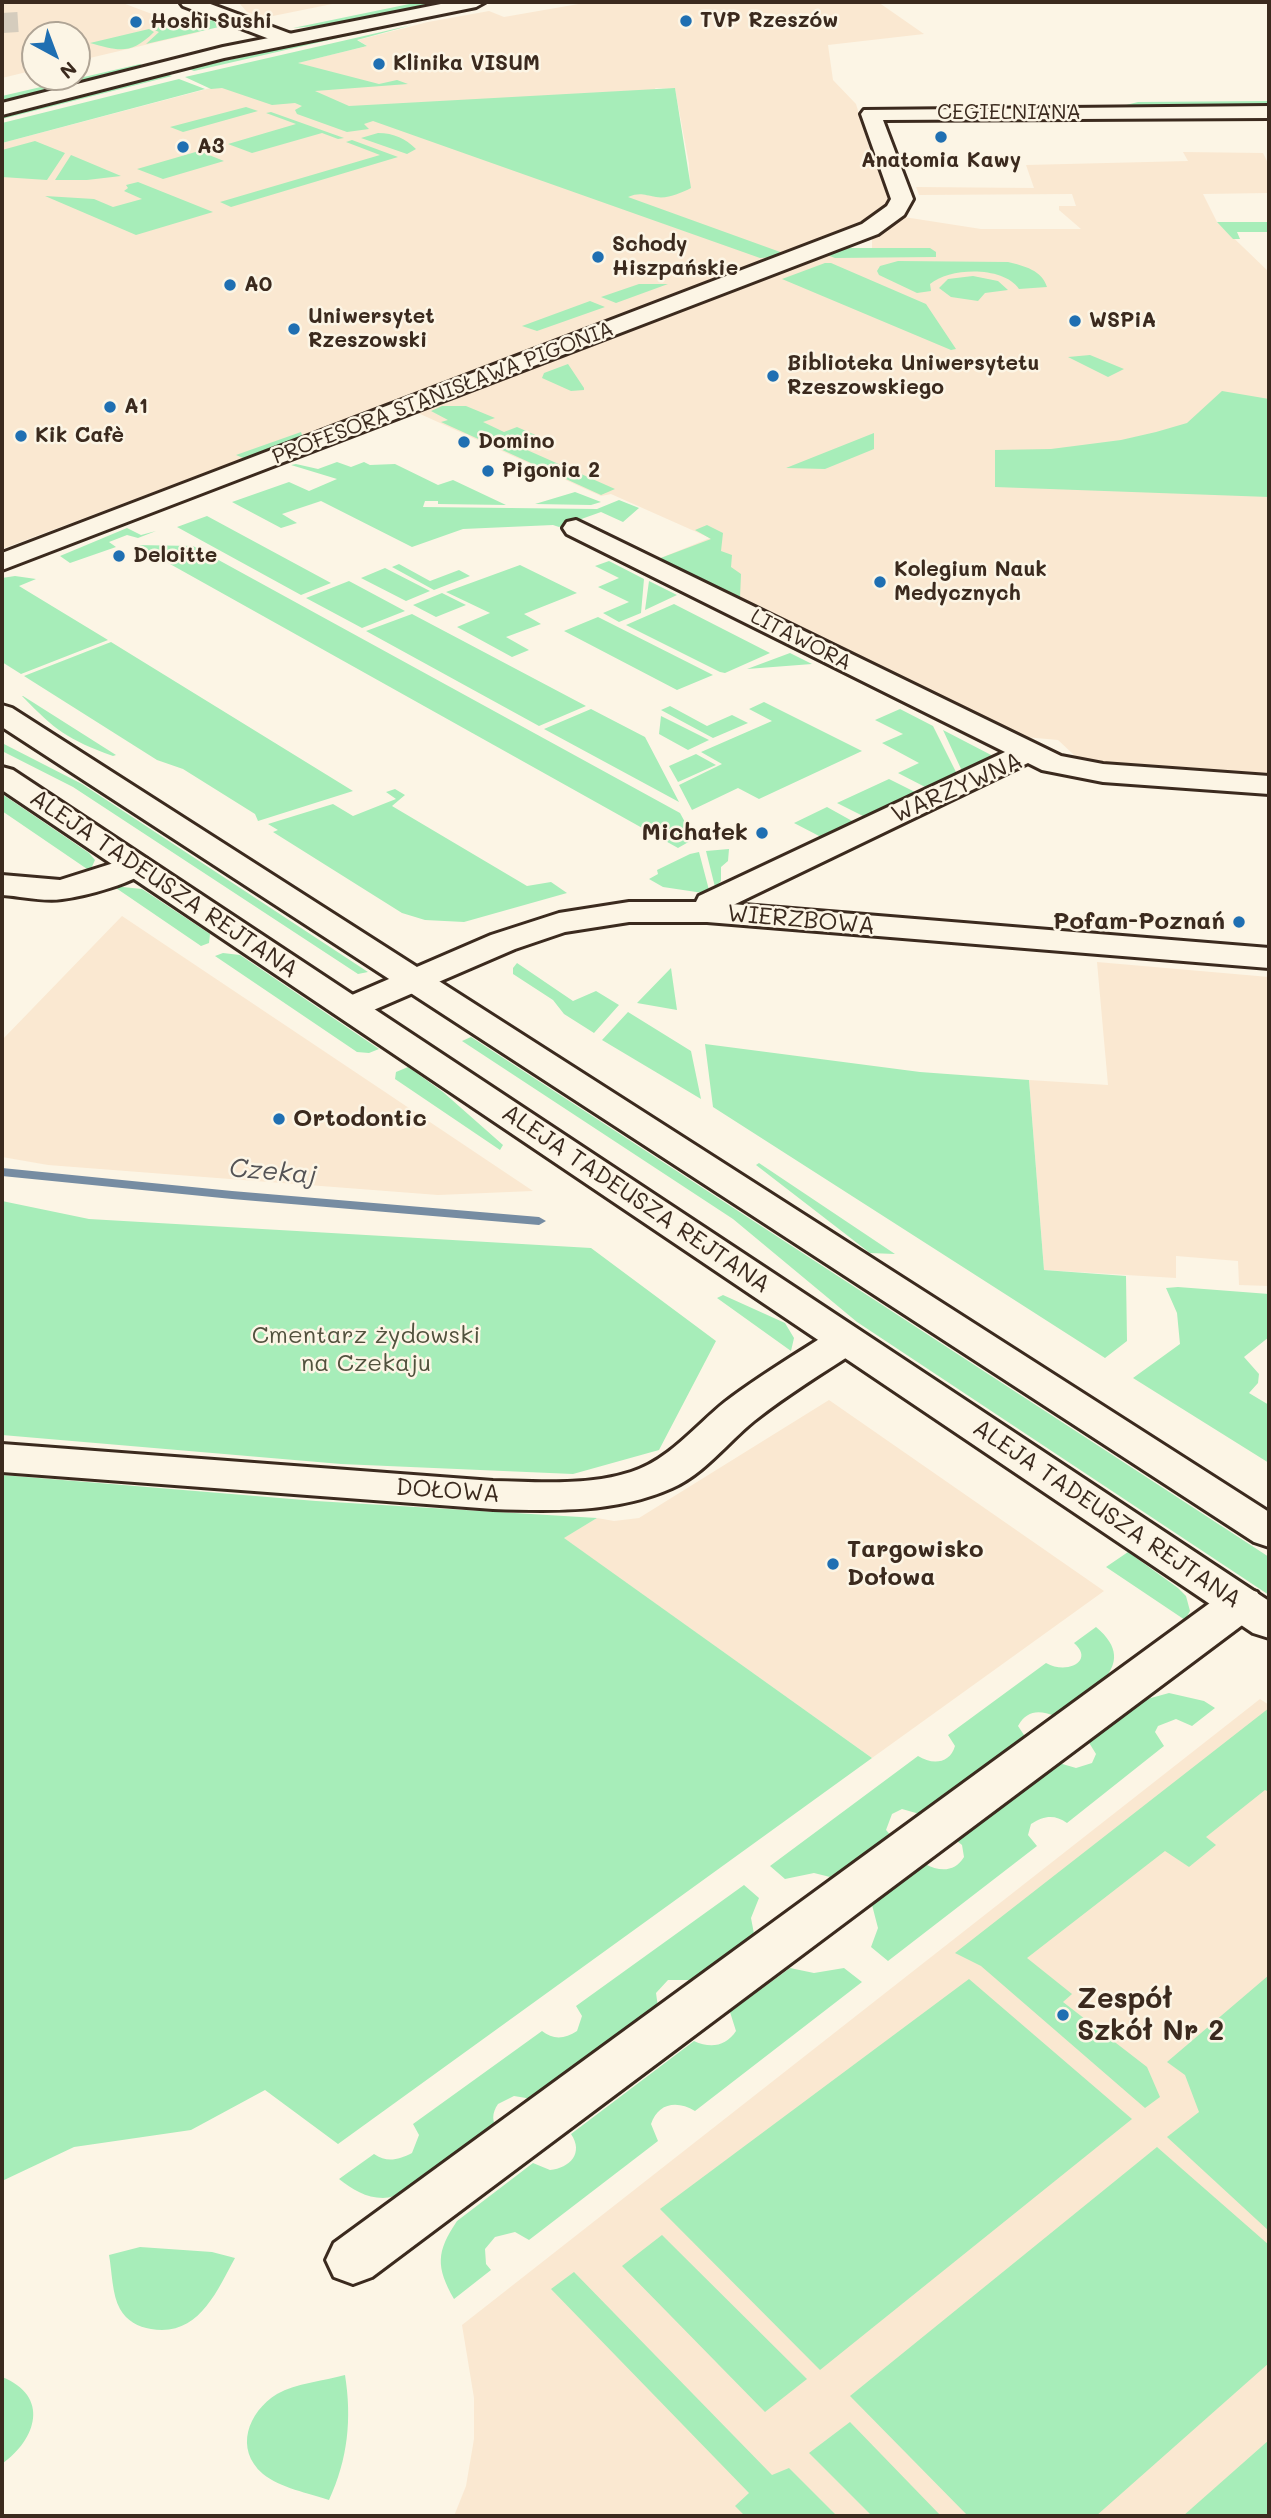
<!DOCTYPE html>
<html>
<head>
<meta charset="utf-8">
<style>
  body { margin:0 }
  #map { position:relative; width:1271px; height:2518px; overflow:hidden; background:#fcf5e5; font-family:Mali,sans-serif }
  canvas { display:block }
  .frame { position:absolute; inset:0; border:4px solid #3b2a1e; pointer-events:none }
  .north { position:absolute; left:21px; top:21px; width:70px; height:70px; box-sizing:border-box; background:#fcf5e5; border:2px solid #afa495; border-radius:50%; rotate:139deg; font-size:19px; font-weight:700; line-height:28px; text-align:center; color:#3b2a1e }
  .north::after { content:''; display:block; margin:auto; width:24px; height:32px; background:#1f6fb2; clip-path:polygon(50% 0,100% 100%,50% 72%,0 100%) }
</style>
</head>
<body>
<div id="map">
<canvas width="1271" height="2518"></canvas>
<div class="frame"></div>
<div class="north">N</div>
</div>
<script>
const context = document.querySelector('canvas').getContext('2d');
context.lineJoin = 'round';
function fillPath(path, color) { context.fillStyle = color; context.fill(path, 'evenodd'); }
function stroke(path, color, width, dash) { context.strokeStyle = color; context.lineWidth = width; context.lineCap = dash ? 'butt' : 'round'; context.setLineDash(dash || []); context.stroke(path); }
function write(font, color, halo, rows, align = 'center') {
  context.font = font + ' Mali,sans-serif'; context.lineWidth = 5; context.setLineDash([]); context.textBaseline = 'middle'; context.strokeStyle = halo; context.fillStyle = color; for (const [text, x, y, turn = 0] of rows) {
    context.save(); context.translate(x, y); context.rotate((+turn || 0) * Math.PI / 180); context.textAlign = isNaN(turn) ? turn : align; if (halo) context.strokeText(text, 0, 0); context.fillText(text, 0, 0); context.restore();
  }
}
fillPath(new Path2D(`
  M 2,2 L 120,2 L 200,32 L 77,61 L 77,35 L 35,35 L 35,70 L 2,78 Z
  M 234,2 L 342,2 L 263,18 L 247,12 L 240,4 Z
  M 590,2 L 878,2 L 924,34 L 828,45 L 833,80 L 856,104 L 873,160 L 891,195 L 881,213 L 866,223 L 811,245 L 2,549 L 2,143 L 260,75 L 256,73 L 367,46 L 358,40 L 428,22 L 489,11 L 504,17 ZM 655,88 L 675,89 L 689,164 L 690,188 Z
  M 1183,152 L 1263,153 L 1269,165 L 1269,193 L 1203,194 L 1217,222 L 1269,272 L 1269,774 L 1094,763 L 1074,755 L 1058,740 L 1014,736 L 658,559 L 710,538 L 611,494 L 601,496 L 418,413 L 770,275 L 829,254 L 872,248 L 872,239 L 904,217 L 981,229 L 1081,229 L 1059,210 L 1059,206 L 1076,206 L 1072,194 L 919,195 L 916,187 L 1034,188 L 1026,165 L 1188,161 Z
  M 122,916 L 533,1191 L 438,1195 L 48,1165 L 2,1157 L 2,1040 Z
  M 1097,962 L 1269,977 L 1269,1286 L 1239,1285 L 1238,1261 L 1176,1256 L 1176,1278 L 1044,1270 L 1029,1080 L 1108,1085 Z
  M 829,1400 L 1104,1591 L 872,1758 L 563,1538 L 597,1518 L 614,1521 L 639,1518 Z
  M 1260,1699 L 1269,1705 L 1269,2516 L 454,2516 L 466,2486 L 474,2439 L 474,2398 L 462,2325 Z`), '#fae8d1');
fillPath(new Path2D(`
  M 419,2 L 452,2 L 332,25 L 293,28 Z
  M 213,20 L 219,27 L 146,44 L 159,32 L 152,29 L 168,25 L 176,28 Z
  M 400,21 L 408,22 L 194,71 L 189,69 Z
  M 412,25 L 357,40 L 367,46 L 298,63 L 379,84 L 397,80 L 408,84 L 315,91 L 349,106 L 675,88 L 691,188 C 681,193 668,199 656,197 C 644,195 640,192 628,197 L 783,253 L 777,257 L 760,258 L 373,121 L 364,124 L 369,129 L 347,132 L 297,114 L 295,110 L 302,106 L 295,103 L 272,105 L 222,88 L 211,89 L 185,77 Z
  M 149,29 L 154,32 C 131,55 119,51 90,43 Z
  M 140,64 L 143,66 L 70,83 L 2,103 L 2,96 Z
  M 166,74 L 172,76 L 2,119 L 2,114 Z
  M 179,79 L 205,89 L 2,143 L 2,123 Z
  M 1269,101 L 1269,108 L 1118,107 L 1138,102 Z
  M 246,107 L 258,111 L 183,132 L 170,127 Z
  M 271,112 L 344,138 L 338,139 L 322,133 L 252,153 L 228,144 L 296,124 L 266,113 Z
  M 378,133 C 394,133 406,139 416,149 L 407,154 L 361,138 Z
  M 352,140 L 398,157 L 231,207 L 220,202 L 380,155 L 346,142 Z
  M 35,141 L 65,153 L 47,180 L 2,177 L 2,150 Z
  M 199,151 L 224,161 L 163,179 L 137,169 Z
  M 71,155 L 121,176 L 87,180 L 55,180 Z
  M 138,182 L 213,212 L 136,235 L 45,196 L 94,199 L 113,207 L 142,199 L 124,191 L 128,188 L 126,185 Z
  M 1217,222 L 1269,222 L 1269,232 L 1237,232 L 1240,239 L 1233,239 Z
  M 839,248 L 930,248 L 936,252 L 936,257 L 835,258 L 824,254 Z
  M 898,261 L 1008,262 C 1024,266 1042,270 1047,287 L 1019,289 C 1004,266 950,267 930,284 L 931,291 L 917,293 L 879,275 L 877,271 L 880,266 Z
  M 825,263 L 831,263 L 926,304 L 956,349 L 951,350 L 782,279 Z
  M 973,276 L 998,281 L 1008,290 L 985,293 L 978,301 L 951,297 L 939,288 L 948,279 Z
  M 639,284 L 668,284 L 616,303 L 601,297 Z
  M 590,301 L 605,307 L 537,331 L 522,326 Z
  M 1090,355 L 1124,369 L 1108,377 L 1068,357 Z
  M 568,364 L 584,388 L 584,390 L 571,391 L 542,378 L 544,373 Z
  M 1222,391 L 1269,399 L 1269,497 L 995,487 L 995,450 L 1051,449 L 1121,440 L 1156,432 L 1187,423 Z
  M 442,406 L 466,406 L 495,418 L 483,422 L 504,432 L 517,427 L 540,437 L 518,446 L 615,489 L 601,495 L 441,422 L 448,420 L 431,411 Z
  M 301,432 L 303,438 L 250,461 L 236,455 Z
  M 874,433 L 874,449 L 825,469 L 786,468 Z
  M 337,462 L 351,467 L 364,462 L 370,465 L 395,464 L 438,485 L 453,480 L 506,505 L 438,504 L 438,501 L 425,501 L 423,507 L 597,509 L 619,500 L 639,508 L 623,522 L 601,512 L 559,527 L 553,525 L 463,529 L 412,547 L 321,501 L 282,514 L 297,523 L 281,528 L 232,502 L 289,482 L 309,491 L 337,479 L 291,465 L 296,464 L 318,469 Z
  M 575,492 L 601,502 L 591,505 L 535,504 Z
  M 207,516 L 331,583 L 301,595 L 177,527 Z
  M 707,525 L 723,533 L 721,551 L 732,555 L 731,567 L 741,574 L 740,598 L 658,559 L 711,539 L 695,530 Z
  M 127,528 L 141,535 L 156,531 L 138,538 L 127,535 L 109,542 L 116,547 L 70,563 L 60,556 Z
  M 136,545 L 193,546 L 680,813 L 692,835 L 692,840 L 678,848 Z
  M 609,561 L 644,579 L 641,613 L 619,622 L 603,613 L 629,602 L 598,587 L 619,578 L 595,566 Z
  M 399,564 L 430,581 L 459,570 L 470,576 L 434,590 L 392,567 Z
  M 520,565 L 577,593 L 524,614 L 541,624 L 506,637 L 529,650 L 512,657 L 457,627 L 490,613 L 446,592 Z
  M 385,568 L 430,591 L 406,601 L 361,578 Z
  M 15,576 L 36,579 L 19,586 L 108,640 L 21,674 L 2,662 L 2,578 Z
  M 349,581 L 405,611 L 362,628 L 306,598 Z
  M 649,581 L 677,595 L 645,610 Z
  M 442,593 L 466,605 L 436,617 L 413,605 Z
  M 674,604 L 770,653 L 725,673 L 720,672 L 626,625 Z
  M 412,614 L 586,706 L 539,726 L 366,631 Z
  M 598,617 L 713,675 L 677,690 L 564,631 Z
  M 111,642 L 353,791 L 258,821 L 255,814 L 183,769 L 157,760 L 24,676 Z
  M 790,653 L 812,664 L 747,669 Z
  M 22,696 L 23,696 L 116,755 L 113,756 C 67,739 56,731 22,696 Z
  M 764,702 L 862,751 L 759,799 L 738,788 L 692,810 L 679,785 L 722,764 L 701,752 L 772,721 L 749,709 Z
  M 670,706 L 707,726 L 732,715 L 748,723 L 713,738 L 661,710 Z
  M 591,709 L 645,737 L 679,802 L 544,729 Z
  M 900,709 L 933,726 L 957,774 L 927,788 L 898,773 L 919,763 L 882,743 L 903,734 L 875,720 Z
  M 661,716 L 709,740 L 688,750 L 659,734 Z
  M 943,730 L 993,756 L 962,771 Z
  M 2,743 L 82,784 L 368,972 L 358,974 L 73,787 L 2,751 Z
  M 696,754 L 716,765 L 678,782 L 669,766 Z
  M 889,779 L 917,793 L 865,817 L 837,803 Z
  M 395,789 L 405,795 L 392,806 L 527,886 L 551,882 L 567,893 L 464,922 L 425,920 L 402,913 L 273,832 L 278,830 L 268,824 L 333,804 L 353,816 L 396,799 L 386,792 Z
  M 2,794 L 89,853 L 95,860 L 90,871 L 2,811 Z
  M 827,807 L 854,822 L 821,837 L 794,823 Z
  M 729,849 L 728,861 L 721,867 L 721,881 L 715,887 L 706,851 Z
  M 699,852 L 709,890 L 703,893 L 663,887 L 649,879 L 658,874 L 657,870 L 690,854 Z
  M 113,886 L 142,889 L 210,934 L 209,943 L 201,946 Z
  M 223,953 L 240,955 L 379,1049 L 369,1053 L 357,1052 L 215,956 Z
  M 517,963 L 573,1001 L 596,991 L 619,1005 L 594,1033 L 564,1014 L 553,1000 L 513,974 L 513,968 Z
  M 671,968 L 677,1010 L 637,1003 Z
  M 628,1012 L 691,1051 L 701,1099 L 602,1040 Z
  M 471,1037 L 1269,1557 L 1269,1595 L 857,1322 L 733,1219 L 462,1041 Z
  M 705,1044 L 920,1072 L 1029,1080 L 1044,1270 L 1126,1276 L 1127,1341 L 1105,1358 L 713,1107 Z
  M 408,1067 L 443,1092 L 503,1145 L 500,1150 L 395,1079 L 396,1072 Z
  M 759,1163 L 895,1254 L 870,1253 L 756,1165 Z
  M 2,1201 L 89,1219 L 591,1248 L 716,1341 L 659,1450 L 573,1474 L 341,1464 L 2,1435 Z
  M 1178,1287 L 1269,1294 L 1269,1337 L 1244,1357 L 1259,1374 L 1258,1383 L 1249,1393 L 1269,1405 L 1269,1463 L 1133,1378 L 1180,1344 L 1177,1313 L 1166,1288 Z
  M 723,1295 L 785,1323 L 794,1338 L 791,1351 L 717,1298 Z
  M 2,1475 L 316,1501 L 597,1518 L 564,1538 L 872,1758 L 338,2144 L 265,2090 L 191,2130 L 74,2147 L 2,2181 Z
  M 1128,1552 L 1178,1588 L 1186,1596 L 1190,1611 L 1185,1620 L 1106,1567 Z
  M 1096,1627 C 1144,1667 1085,1694 1055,1716 C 1039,1710 1027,1710 1018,1726 L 1026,1738 L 923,1815 L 902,1809 L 892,1814 L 886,1830 L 893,1838 L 838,1879 L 814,1873 L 785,1879 L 770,1866 L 918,1756 C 932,1765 950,1764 955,1746 L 948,1735 L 1046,1663 C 1067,1675 1095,1661 1074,1643 Z
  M 1169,1693 L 1204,1701 L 1215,1708 L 1192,1726 L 1176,1719 L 1158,1726 L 1155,1732 L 1164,1746 L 1067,1823 C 1054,1814 1044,1816 1031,1824 L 1028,1835 L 1037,1846 L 888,1961 L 871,1947 L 878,1928 L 872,1905 L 925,1864 C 940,1872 955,1872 964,1857 L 962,1845 L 957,1841 L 1059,1763 L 1076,1768 L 1092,1763 L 1096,1754 L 1088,1741 L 1140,1701 Z
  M 1269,1708 L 1269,1792 L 1265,1790 L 1206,1837 L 1216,1845 L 1189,1867 L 1165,1851 L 1027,1958 L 1072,1994 L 1063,2002 L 1147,2067 L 1160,2097 L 1145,2108 L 981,1966 L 955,1953 Z
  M 744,1885 L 759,1898 L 751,1918 L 755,1939 L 697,1984 L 688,1980 L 668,1980 L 656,1993 L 658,2007 L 532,2099 L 514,2096 L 498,2104 C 492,2113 491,2122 499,2130 C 474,2148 411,2198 383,2198 C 366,2198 352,2189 339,2179 L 374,2154 C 387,2163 398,2160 412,2153 L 419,2135 L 413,2124 L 542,2031 C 553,2040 565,2039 577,2031 L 582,2016 L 576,2006 Z
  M 790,1968 L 814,1973 L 844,1968 L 862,1982 L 695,2111 C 677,2100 658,2103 651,2124 L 658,2141 L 529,2240 L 515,2232 L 495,2237 L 485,2249 L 486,2264 L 491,2270 L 454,2299 C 436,2267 436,2252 457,2221 L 533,2163 L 550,2170 C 570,2168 584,2153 571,2134 L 694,2041 C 711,2049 726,2046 736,2031 L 730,2012 Z
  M 1269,1975 L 1269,2231 L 1167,2137 L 1199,2112 L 1185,2075 L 1167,2062 Z
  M 969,1979 L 1132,2119 L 820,2370 L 660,2209 Z
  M 1157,2147 L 1269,2245 L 1269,2363 L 1096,2516 L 968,2516 L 850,2396 Z
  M 662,2235 L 807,2379 L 765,2412 L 622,2266 Z
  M 140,2247 L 212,2252 L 235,2258 C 216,2293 198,2337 151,2329 C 138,2327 127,2321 120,2309 C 112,2295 112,2271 109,2255 Z
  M 574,2272 L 772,2475 L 789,2468 L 837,2516 L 745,2516 L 735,2506 L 749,2493 L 551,2289 Z
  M 345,2375 C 352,2419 348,2459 329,2500 C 309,2493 280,2488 263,2474 C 234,2449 248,2412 277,2394 C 296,2383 324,2381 345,2375 Z
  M 2,2377 C 50,2396 37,2439 2,2464 Z
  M 850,2422 L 941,2516 L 872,2516 L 809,2453 Z
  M 1269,2440 L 1269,2516 L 1183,2516 Z`), '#a7edb9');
fillPath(new Path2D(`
  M 2,1168 L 232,1191 L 539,1217 L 546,1221 L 539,1225 L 232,1199 L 2,1176 Z`), '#768ca2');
stroke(new Path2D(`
  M 2,23 L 18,22`), '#d5ccbd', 20, [20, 10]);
const pedestrian = new Path2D(`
  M 1241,1587 L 1257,1592 L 1263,1603 L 1257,1614 L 372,2277 L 353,2284 L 334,2277 L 326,2260 L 334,2243 L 1225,1592 Z`);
const minor = new Path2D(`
  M 180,2 L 205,2 L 294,35 L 296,39 L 294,43 L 280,43 L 183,6 Z
  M 1269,106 L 1269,118 L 883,120 L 913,199 L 904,215 L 878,234 L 2,570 L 2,553 L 862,224 L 887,206 L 891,199 L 861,114 L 864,110 Z
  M 576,520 L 1061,756 L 1103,764 L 1269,776 L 1269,794 L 1103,782 L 1042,770 L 1028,763 L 725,909 L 719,919 L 707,922 L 695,919 L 691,912 L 699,896 L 1005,752 L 567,534 L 563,528 L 567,522 Z
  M 136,856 L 147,859 L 152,866 C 141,882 82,897 62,899 C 43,902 21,896 2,895 L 2,875 L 60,880 Z
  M 846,1327 L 860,1331 L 866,1340 L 860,1349 C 824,1372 788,1394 754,1421 C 727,1443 704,1474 672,1488 C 616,1513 553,1511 493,1509 L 2,1472 L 2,1444 L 493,1481 C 538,1482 588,1486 631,1472 C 669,1460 695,1426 725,1402 C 759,1376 796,1354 832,1331 Z`);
const tertiary = new Path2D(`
  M 629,902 L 707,902 L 1269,948 L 1269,968 L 707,922 L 629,922 L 565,932 L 515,949 L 362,1015 L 350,1018 L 338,1015 L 333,1008 L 338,1001 L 491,935 L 559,913 Z`);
const secondary = new Path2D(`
  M 451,2 L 485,2 L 476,7 L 224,58 L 2,115 L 2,103 L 223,47 Z
  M 2,705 L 12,708 L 1269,1512 L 1269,1547 L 1254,1542 L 2,727 Z
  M 2,767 L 13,770 L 1269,1601 L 1269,1638 L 1253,1633 L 2,790 Z`);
stroke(pedestrian, '#3b2a1e', 6);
stroke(minor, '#3b2a1e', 6);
stroke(tertiary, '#3b2a1e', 6);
stroke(secondary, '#3b2a1e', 6);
fillPath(pedestrian, '#fcf5e5');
fillPath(minor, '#fcf5e5');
fillPath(tertiary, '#fcf5e5');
fillPath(secondary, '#fcf5e5');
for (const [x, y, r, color] of [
  [686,21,7,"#1f6fb2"],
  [136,22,7,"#1f6fb2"],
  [379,64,7,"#1f6fb2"],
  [941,137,7,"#1f6fb2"],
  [183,147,7,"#1f6fb2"],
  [598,257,7,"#1f6fb2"],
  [230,285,7,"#1f6fb2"],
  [1075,321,7,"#1f6fb2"],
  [294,329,7,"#1f6fb2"],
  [773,376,7,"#1f6fb2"],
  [110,407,7,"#1f6fb2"],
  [21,436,7,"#1f6fb2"],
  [464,442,7,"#1f6fb2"],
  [488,471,7,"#1f6fb2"],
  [119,556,7,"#1f6fb2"],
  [880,582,7,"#1f6fb2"],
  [762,833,7,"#1f6fb2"],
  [1239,922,7,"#1f6fb2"],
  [279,1119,7,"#1f6fb2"],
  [833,1564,7,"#1f6fb2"],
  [1063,2015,7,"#1f6fb2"]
]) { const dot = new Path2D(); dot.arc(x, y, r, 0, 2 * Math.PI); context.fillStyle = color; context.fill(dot); stroke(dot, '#fcf5e5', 2.5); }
write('bold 21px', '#3b2a1e', '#fcf5e5', [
  ["TVP Rzeszów",700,21],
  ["Hoshi Sushi",150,22],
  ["Klinika VISUM",393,64],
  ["A3",197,147],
  ["Anatomia Kawy",941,161,"center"],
  ["Schody",612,245],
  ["Hiszpańskie",612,269],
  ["A0",244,285],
  ["Uniwersytet",308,317],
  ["Rzeszowski",308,341],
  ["WSPiA",1089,321],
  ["Biblioteka Uniwersytetu",787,364],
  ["Rzeszowskiego",787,388],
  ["A1",124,407],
  ["Kik Cafè",35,436],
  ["Domino",478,442],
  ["Pigonia 2",502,471],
  ["Deloitte",133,556],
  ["Kolegium Nauk",894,570],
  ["Medycznych",894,594]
], 'left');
write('21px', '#3b2a1e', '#fcf5e5', [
  ["CEGIELNIANA",1009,113],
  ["PROFESORA STANISŁAWA PIGONIA",443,393,-21],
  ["LITAWORA",801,640,27]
]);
write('24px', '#3b2a1e', '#fcf5e5', [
  ["WARZYWNA",957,788,-24],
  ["ALEJA TADEUSZA REJTANA",164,884,34],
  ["WIERZBOWA",801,920,5],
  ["ALEJA TADEUSZA REJTANA",636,1199,34],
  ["DOŁOWA",448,1491,4],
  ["ALEJA TADEUSZA REJTANA",1107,1514,34]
]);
write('bold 24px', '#3b2a1e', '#fcf5e5', [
  ["Michałek",748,833],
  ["Pofam-Poznań",1225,922],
  ["Ortodontic",293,1119,"left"],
  ["Targowisko",847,1550,"left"],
  ["Dołowa",847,1578,"left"]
], 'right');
write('24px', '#51513d', '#fcf5e5', [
  ["Cmentarz żydowski",366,1336],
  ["na Czekaju",366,1364]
]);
write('italic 26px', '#545355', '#fcf5e5', [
  ["Czekaj",273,1172,5]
]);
write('bold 28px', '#3b2a1e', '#fcf5e5', [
  ["Zespół",1077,1999],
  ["Szkół Nr 2",1077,2031]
], 'left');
</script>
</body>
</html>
